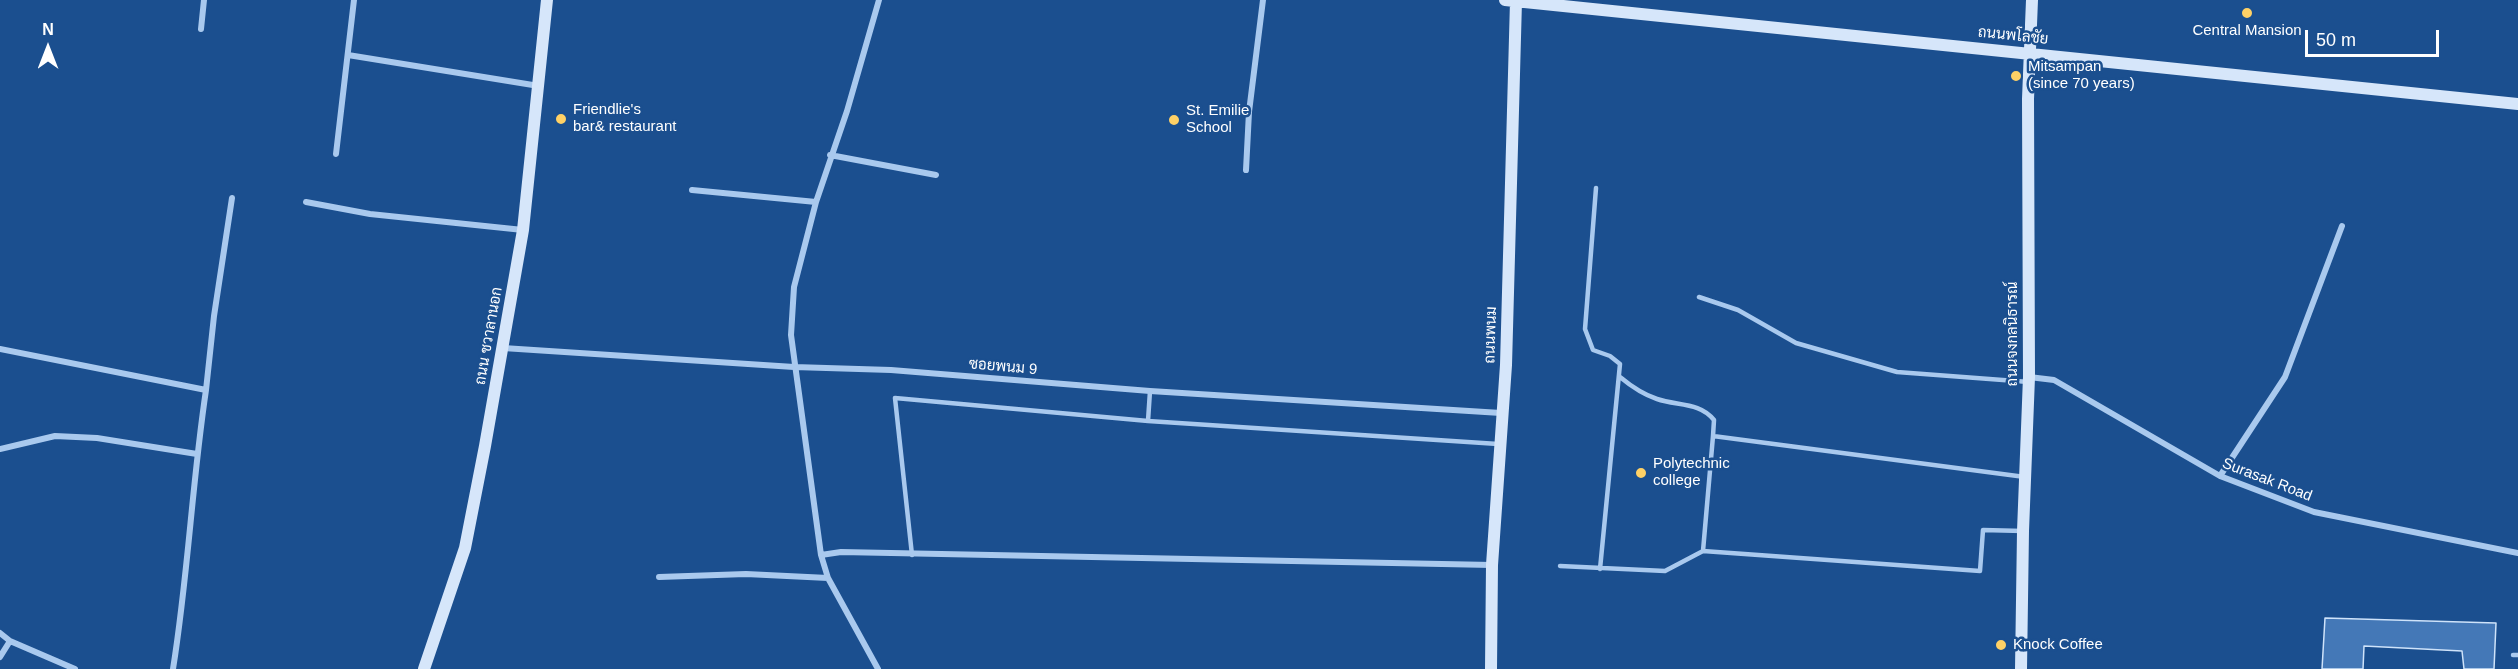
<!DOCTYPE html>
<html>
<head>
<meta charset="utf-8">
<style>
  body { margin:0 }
  #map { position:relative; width:2518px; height:669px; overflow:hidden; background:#1b4f8f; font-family:Arial,sans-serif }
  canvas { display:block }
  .north { position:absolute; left:18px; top:18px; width:60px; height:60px; -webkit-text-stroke:4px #1b4f8f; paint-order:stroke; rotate:0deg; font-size:16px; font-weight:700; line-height:24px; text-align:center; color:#fff }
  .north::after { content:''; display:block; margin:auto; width:21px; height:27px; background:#fff; clip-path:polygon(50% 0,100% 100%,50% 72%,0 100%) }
  .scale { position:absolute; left:2305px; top:30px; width:134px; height:27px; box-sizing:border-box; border:3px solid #fff; border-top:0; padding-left:8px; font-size:18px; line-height:21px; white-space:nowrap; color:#fff; -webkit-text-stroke:4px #1b4f8f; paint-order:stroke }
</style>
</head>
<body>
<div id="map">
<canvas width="2518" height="669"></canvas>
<div class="north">N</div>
<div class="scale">50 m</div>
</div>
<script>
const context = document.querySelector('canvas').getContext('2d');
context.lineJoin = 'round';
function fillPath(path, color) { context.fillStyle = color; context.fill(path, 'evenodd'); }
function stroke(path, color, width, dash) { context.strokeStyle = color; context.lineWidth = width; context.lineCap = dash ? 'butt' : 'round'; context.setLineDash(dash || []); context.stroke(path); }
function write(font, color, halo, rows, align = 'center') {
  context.font = font + ' Arial,Sarabun,sans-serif'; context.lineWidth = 5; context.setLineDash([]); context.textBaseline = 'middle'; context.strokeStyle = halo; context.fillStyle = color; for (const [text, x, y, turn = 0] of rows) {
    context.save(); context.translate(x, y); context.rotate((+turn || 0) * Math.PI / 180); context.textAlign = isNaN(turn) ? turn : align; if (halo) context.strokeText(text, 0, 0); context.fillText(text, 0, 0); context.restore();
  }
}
const building = new Path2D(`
  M 2325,618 L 2496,623 L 2494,669 L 2464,669 L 2462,651 L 2364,646 L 2363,669 L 2322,669 Z`);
fillPath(building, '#4478b7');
stroke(building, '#cfe3fa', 1.5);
stroke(new Path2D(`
  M 1596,188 L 1585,329 L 1593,350 L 1610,356 L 1620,364 L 1600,569
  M 1699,297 L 1738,310 L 1796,343 L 1897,372 L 2029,382
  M 1620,377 C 1632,387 1642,394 1657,399 C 1677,406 1700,402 1714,420 L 1713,436
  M 1148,421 L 1150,391
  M 2023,531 L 1983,530 L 1980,571 L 1703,551 L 1713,436 L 2025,477
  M 912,555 L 895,398 L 1148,421 L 1498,444
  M 1560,566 L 1665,571 L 1703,551
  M 2513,655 L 2518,655`), '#a9c9ee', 4.5);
stroke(new Path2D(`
  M 201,29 L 204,0
  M 348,55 L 539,86
  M 336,154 L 354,0
  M 830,155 L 936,175
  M 1246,170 L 1249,112 L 1263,0
  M 692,190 L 816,202
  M 306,202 L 370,214 L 523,230
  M 503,348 L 794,367 L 891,370 L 1150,391 L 1501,413
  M 0,349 L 206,390 C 192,483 188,576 173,669
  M 2029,377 L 2054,380 L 2220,476 L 2314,512 L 2518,553
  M 206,390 L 214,316 L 232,198
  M 0,449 L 55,436 L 97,438 L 197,454
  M 2220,476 L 2285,377 L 2342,226
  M 821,555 L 841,552 L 1492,565
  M 659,577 L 746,574 L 828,578
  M 0,633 L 10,641 L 75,669
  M 0,657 L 10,641
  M 878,669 L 828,578 L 821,555 L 791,335 L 794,287 L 816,202 L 847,111 L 879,0`), '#a9c9ee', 6);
stroke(new Path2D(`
  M 1505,0 L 2518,104
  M 424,669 L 465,548 L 485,446 L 523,230 L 547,0
  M 1491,669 L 1492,565 L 1506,365 L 1516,1
  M 2021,669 L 2023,531 L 2029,377 L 2028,99 L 2032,0`), '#d6e6fa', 12);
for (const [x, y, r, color] of [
  [2247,13,6,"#ffd166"],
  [2016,76,6,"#ffd166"],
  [561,119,6,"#ffd166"],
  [1174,120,6,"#ffd166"],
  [1641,473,6,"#ffd166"],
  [2001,645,6,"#ffd166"]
]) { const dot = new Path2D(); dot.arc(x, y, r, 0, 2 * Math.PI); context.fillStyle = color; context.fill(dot); stroke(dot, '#1b4f8f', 2); }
write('15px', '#fff', '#1b4f8f', [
  ["Central Mansion",2247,31,"center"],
  ["Mitsampan",2028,67],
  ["(since 70 years)",2028,84],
  ["Friendlie's",573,110],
  ["bar& restaurant",573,127],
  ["St. Emilie",1186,111],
  ["School",1186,128],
  ["Polytechnic",1653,464],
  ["college",1653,481],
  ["Knock Coffee",2013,645]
], 'left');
write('15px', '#fff', '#1b4f8f', [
  ["ถนนพโลชัย",2013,36,6],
  ["ถนนจงกลนิธารณ์",2013,334,-90],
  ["ถนนพนม",1491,335,-88],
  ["ถนน ชวาลานอก",489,336,-80],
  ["ซอยพนม 9",1003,367,5],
  ["Surasak Road",2267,480,21]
]);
</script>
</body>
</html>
